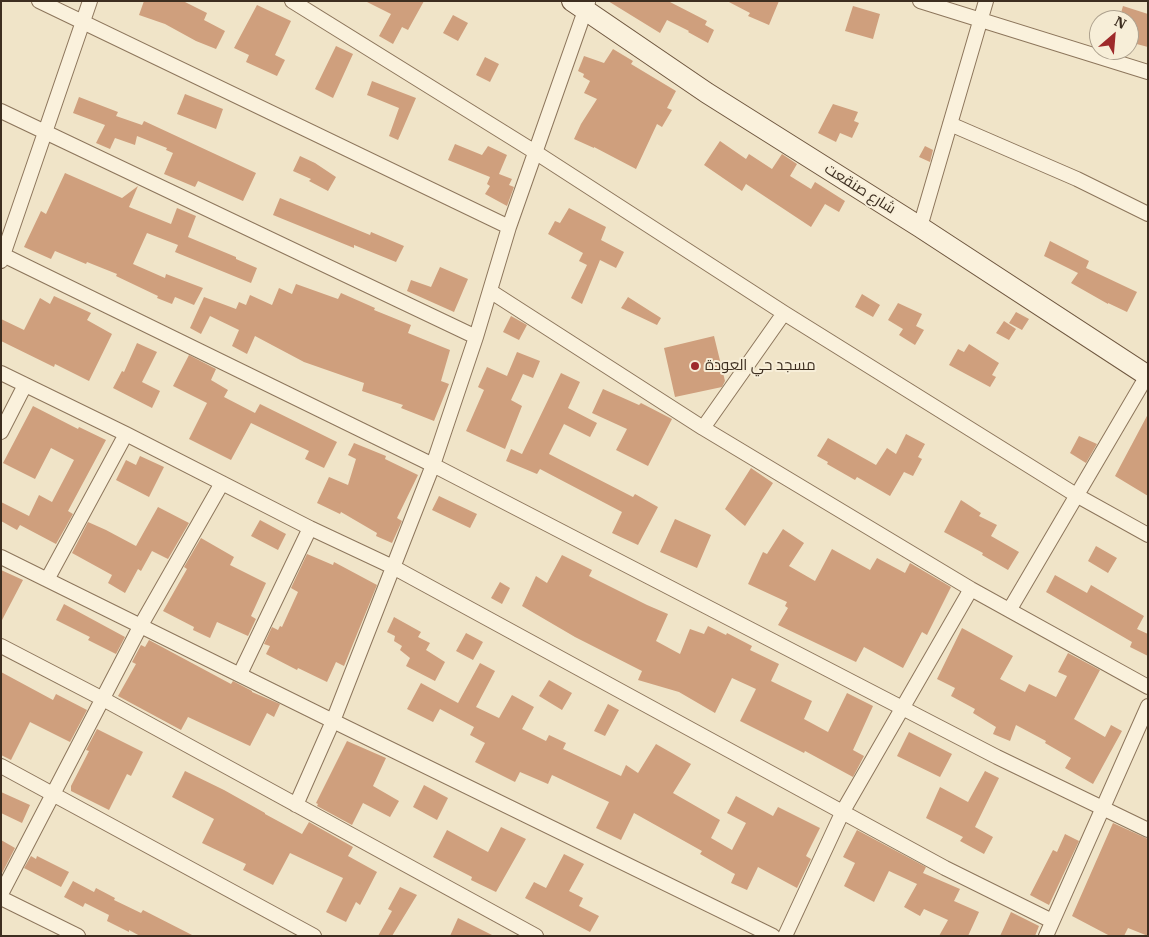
<!DOCTYPE html>
<html>
<head>
<meta charset="utf-8">
<style>
  body { margin:0 }
  #map { position:relative; width:1149px; height:937px; overflow:hidden; background:#f0e4c8; font-family:"IBM Plex Serif",serif }
  canvas { display:block }
  .frame { position:absolute; inset:0; border:2px solid #3d2e20; pointer-events:none }
  .north { position:absolute; left:1089px; top:10px; width:50px; height:50px; box-sizing:border-box; background:#f7eed8; border:1px solid #ada18e; border-radius:50%; rotate:27deg; font-size:14px; font-weight:700; line-height:20px; text-align:center; color:#3d2e20 }
  .north::after { content:''; display:block; margin:auto; width:18px; height:22px; background:#9e2a2b; clip-path:polygon(50% 0,100% 100%,50% 72%,0 100%) }
</style>
</head>
<body>
<div id="map">
<canvas width="1149" height="937"></canvas>
<div class="frame"></div>
<div class="north">N</div>
</div>
<script>
const context = document.querySelector('canvas').getContext('2d');
context.lineJoin = 'round';
function fillPath(path, color) { context.fillStyle = color; context.fill(path, 'evenodd'); }
function stroke(path, color, width, dash) { context.strokeStyle = color; context.lineWidth = width; context.lineCap = dash ? 'butt' : 'round'; context.setLineDash(dash || []); context.stroke(path); }
function write(font, color, halo, rows, align = 'center') {
  context.font = font + ' "IBM Plex Serif",Cairo,serif'; context.lineWidth = 4; context.setLineDash([]); context.textBaseline = 'middle'; context.strokeStyle = halo; context.fillStyle = color; for (const [text, x, y, turn = 0] of rows) {
    context.save(); context.translate(x, y); context.rotate((+turn || 0) * Math.PI / 180); context.textAlign = isNaN(turn) ? turn : align; if (halo) context.strokeText(text, 0, 0); context.fillText(text, 0, 0); context.restore();
  }
}
fillPath(new Path2D(`
  M 144,1 L 183,1 L 207,13 L 204,20 L 225,31 L 216,49 L 196,41 L 165,24 L 139,15 Z
  M 365,1 L 424,1 L 408,30 L 402,27 L 393,44 L 379,36 L 391,14 Z
  M 608,1 L 668,1 L 707,21 L 705,25 L 714,30 L 708,43 L 688,32 L 689,31 L 667,20 L 660,33 Z
  M 727,1 L 779,1 L 769,25 L 748,16 L 750,13 Z
  M 257,5 L 291,21 L 275,55 L 285,60 L 277,76 L 246,62 L 249,55 L 234,48 Z
  M 853,6 L 880,14 L 873,39 L 845,31 Z
  M 1123,6 L 1148,14 L 1148,47 L 1129,42 L 1129,20 L 1119,20 Z
  M 453,15 L 468,23 L 458,41 L 443,33 Z
  M 336,46 L 353,54 L 333,98 L 315,89 Z
  M 613,49 L 633,61 L 631,64 L 676,91 L 667,108 L 672,110 L 662,127 L 657,124 L 636,169 L 594,147 L 594,148 L 574,139 L 581,124 L 597,99 L 584,93 L 590,81 L 583,77 L 584,74 L 578,71 L 584,56 L 604,63 Z
  M 485,57 L 499,64 L 490,82 L 476,75 Z
  M 372,81 L 416,98 L 398,140 L 389,136 L 399,108 L 367,95 Z
  M 185,94 L 223,109 L 216,129 L 177,114 Z
  M 79,97 L 118,112 L 116,116 L 142,125 L 144,121 L 256,173 L 243,201 L 198,181 L 195,187 L 164,174 L 173,153 L 166,150 L 167,148 L 137,136 L 135,145 L 115,138 L 110,149 L 96,143 L 105,125 L 73,113 Z
  M 833,104 L 858,112 L 854,121 L 859,123 L 852,138 L 840,133 L 836,142 L 818,133 Z
  M 720,141 L 746,159 L 749,154 L 772,169 L 782,154 L 797,164 L 790,176 L 811,189 L 815,182 L 845,201 L 839,212 L 825,204 L 811,227 L 746,184 L 742,191 L 704,165 Z
  M 455,144 L 482,155 L 488,146 L 507,155 L 499,174 L 512,179 L 509,185 L 514,187 L 507,206 L 485,194 L 490,186 L 487,184 L 490,177 L 448,160 Z
  M 925,146 L 933,150 L 930,162 L 919,157 Z
  M 300,156 L 315,163 L 336,177 L 328,191 L 309,181 L 311,179 L 293,171 Z
  M 65,173 L 122,198 L 138,186 L 129,207 L 171,224 L 177,208 L 196,216 L 188,237 L 236,257 L 236,259 L 257,268 L 251,283 L 175,252 L 178,245 L 147,233 L 133,264 L 165,278 L 166,274 L 203,288 L 194,305 L 175,297 L 172,304 L 157,298 L 158,296 L 116,276 L 117,274 L 87,262 L 86,264 L 55,251 L 51,259 L 24,247 L 41,211 L 46,214 Z
  M 280,198 L 370,235 L 371,232 L 404,246 L 396,262 L 354,245 L 354,248 L 273,215 Z
  M 569,208 L 606,227 L 601,240 L 624,252 L 616,268 L 600,260 L 582,304 L 571,298 L 587,265 L 579,261 L 583,253 L 548,234 L 555,221 L 560,223 Z
  M 1050,241 L 1089,261 L 1086,268 L 1137,292 L 1127,312 L 1108,303 L 1108,304 L 1071,283 L 1078,273 L 1044,256 Z
  M 440,267 L 468,279 L 454,312 L 407,291 L 411,280 L 431,287 Z
  M 296,284 L 338,299 L 341,293 L 375,308 L 374,310 L 411,325 L 408,333 L 450,350 L 441,381 L 449,384 L 434,421 L 401,408 L 403,405 L 362,391 L 364,383 L 304,362 L 255,336 L 247,354 L 232,346 L 239,330 L 210,316 L 201,334 L 190,328 L 204,297 L 236,309 L 239,302 L 246,305 L 250,295 L 272,305 L 279,288 L 292,294 Z
  M 862,294 L 880,305 L 873,317 L 855,307 Z
  M 54,296 L 91,313 L 87,320 L 112,334 L 89,381 L 55,364 L 54,367 L 1,341 L 1,319 L 24,330 L 40,298 L 50,304 Z
  M 628,297 L 661,318 L 657,325 L 621,308 Z
  M 898,303 L 922,314 L 916,326 L 924,330 L 915,345 L 899,335 L 903,329 L 888,320 Z
  M 1016,312 L 1029,319 L 1022,330 L 1009,323 Z
  M 511,316 L 527,325 L 519,340 L 503,332 Z
  M 1004,321 L 1016,329 L 1009,340 L 996,333 Z
  M 714,336 L 725,381 L 722,387 L 675,397 L 664,348 Z
  M 137,343 L 157,352 L 142,382 L 160,391 L 152,408 L 113,388 L 122,371 L 124,372 Z
  M 969,344 L 999,363 L 992,375 L 996,377 L 990,387 L 949,365 L 958,349 L 964,352 Z
  M 517,352 L 540,361 L 533,378 L 523,374 L 511,400 L 522,406 L 505,449 L 466,431 L 484,390 L 478,387 L 487,367 L 507,376 Z
  M 189,355 L 216,369 L 211,380 L 228,390 L 224,397 L 255,413 L 260,404 L 337,442 L 324,468 L 305,459 L 309,451 L 251,423 L 231,460 L 189,439 L 207,403 L 173,386 Z
  M 561,373 L 580,382 L 568,408 L 597,423 L 590,437 L 564,424 L 549,454 L 633,497 L 635,494 L 658,507 L 638,545 L 612,533 L 622,512 L 540,469 L 537,474 L 506,461 L 511,449 L 522,454 Z
  M 603,389 L 639,405 L 641,403 L 672,419 L 648,466 L 616,450 L 627,429 L 592,413 Z
  M 33,406 L 78,429 L 79,427 L 106,440 L 68,511 L 73,514 L 56,544 L 20,525 L 17,530 L 1,521 L 1,502 L 29,516 L 39,495 L 52,502 L 74,460 L 51,448 L 35,479 L 3,463 Z
  M 1148,414 L 1148,496 L 1115,476 Z
  M 906,434 L 925,444 L 918,457 L 922,459 L 913,476 L 904,472 L 890,496 L 857,477 L 855,480 L 827,464 L 828,462 L 817,456 L 828,438 L 876,465 L 887,448 L 896,454 Z
  M 1079,436 L 1097,444 L 1086,463 L 1070,453 Z
  M 354,443 L 386,456 L 385,459 L 418,475 L 397,518 L 402,521 L 392,543 L 376,536 L 377,533 L 341,512 L 340,514 L 317,503 L 329,477 L 348,485 L 356,459 L 348,455 Z
  M 140,456 L 164,467 L 149,497 L 116,480 L 126,460 L 136,465 Z
  M 751,468 L 773,483 L 745,526 L 725,509 Z
  M 439,496 L 477,514 L 470,528 L 432,510 Z
  M 961,500 L 981,513 L 979,516 L 997,525 L 991,536 L 1019,552 L 1008,570 L 982,555 L 983,553 L 944,532 Z
  M 158,507 L 189,523 L 168,559 L 152,551 L 141,571 L 138,569 L 125,593 L 108,583 L 112,575 L 72,553 L 88,522 L 106,530 L 136,546 Z
  M 675,519 L 711,535 L 697,568 L 660,552 Z
  M 260,520 L 286,534 L 278,550 L 251,536 Z
  M 783,529 L 804,543 L 789,566 L 815,581 L 832,549 L 870,570 L 877,558 L 905,573 L 910,563 L 951,587 L 927,635 L 922,632 L 903,668 L 864,647 L 856,662 L 778,625 L 788,608 L 785,606 L 787,602 L 748,584 L 763,552 L 767,554 Z
  M 201,538 L 234,557 L 230,565 L 266,583 L 251,616 L 256,619 L 248,636 L 217,622 L 210,638 L 193,630 L 194,627 L 163,611 L 187,569 L 184,567 Z
  M 1096,546 L 1117,558 L 1108,573 L 1088,561 Z
  M 307,554 L 333,565 L 334,562 L 377,585 L 344,666 L 336,662 L 327,682 L 298,668 L 297,670 L 266,654 L 270,646 L 264,644 L 272,627 L 278,630 L 280,626 L 282,627 L 298,592 L 291,588 Z
  M 562,555 L 592,570 L 589,576 L 647,605 L 668,614 L 656,641 L 680,654 L 690,629 L 704,634 L 708,626 L 726,635 L 727,633 L 752,646 L 750,650 L 779,664 L 771,681 L 812,701 L 804,719 L 828,732 L 847,693 L 873,706 L 853,750 L 864,756 L 853,777 L 805,751 L 804,753 L 740,721 L 756,689 L 732,678 L 715,713 L 679,692 L 638,680 L 642,671 L 575,637 L 522,606 L 536,576 L 547,583 Z
  M 1,570 L 23,580 L 1,622 Z
  M 1055,575 L 1087,593 L 1091,585 L 1144,616 L 1137,629 L 1148,634 L 1148,656 L 1130,647 L 1132,642 L 1046,592 Z
  M 500,582 L 510,588 L 502,604 L 491,598 Z
  M 64,604 L 125,637 L 116,654 L 88,640 L 90,637 L 56,620 Z
  M 394,617 L 421,632 L 418,637 L 430,643 L 426,650 L 445,662 L 435,681 L 406,666 L 410,658 L 400,650 L 402,646 L 394,641 L 395,636 L 387,632 Z
  M 962,628 L 1013,656 L 1000,679 L 1025,692 L 1029,684 L 1056,697 L 1067,676 L 1058,672 L 1068,653 L 1100,670 L 1074,719 L 1105,737 L 1111,725 L 1122,731 L 1093,784 L 1065,768 L 1071,758 L 1045,743 L 1046,741 L 1016,725 L 1010,741 L 993,734 L 996,727 L 973,713 L 975,709 L 951,696 L 955,688 L 937,679 Z
  M 466,633 L 483,642 L 473,660 L 456,651 Z
  M 149,640 L 231,684 L 233,681 L 252,691 L 252,692 L 280,704 L 274,717 L 267,713 L 250,746 L 188,717 L 181,730 L 118,696 L 136,664 L 132,662 L 141,645 L 145,647 Z
  M 480,663 L 495,671 L 476,707 L 499,718 L 512,695 L 534,707 L 522,729 L 546,741 L 549,735 L 566,743 L 563,749 L 621,776 L 626,765 L 638,773 L 656,744 L 691,764 L 673,793 L 720,820 L 711,838 L 732,850 L 746,823 L 727,813 L 736,796 L 773,816 L 778,807 L 820,828 L 806,856 L 811,859 L 797,888 L 758,867 L 747,890 L 731,883 L 735,874 L 700,854 L 702,851 L 634,813 L 621,840 L 596,828 L 609,802 L 552,775 L 548,784 L 520,772 L 515,782 L 475,762 L 485,743 L 470,735 L 474,727 L 440,709 L 433,722 L 407,709 L 421,683 L 458,703 Z
  M 1,672 L 53,700 L 56,694 L 87,710 L 70,742 L 30,722 L 11,760 L 1,755 Z
  M 549,680 L 572,693 L 562,710 L 539,696 Z
  M 608,704 L 619,710 L 605,736 L 594,731 Z
  M 97,729 L 143,752 L 131,776 L 127,774 L 109,810 L 71,791 L 71,786 L 89,751 L 86,750 Z
  M 909,732 L 952,754 L 940,777 L 897,756 Z
  M 347,741 L 386,758 L 373,786 L 399,801 L 390,817 L 363,803 L 352,825 L 317,806 L 318,804 L 316,803 Z
  M 185,771 L 224,790 L 265,813 L 265,814 L 302,834 L 309,822 L 353,847 L 348,856 L 377,872 L 360,905 L 356,902 L 346,922 L 326,912 L 343,878 L 290,853 L 273,885 L 243,870 L 246,864 L 202,843 L 214,819 L 172,797 Z
  M 985,771 L 999,778 L 975,827 L 993,837 L 984,854 L 960,841 L 963,837 L 926,818 L 940,787 L 968,802 Z
  M 424,785 L 448,798 L 437,820 L 413,807 Z
  M 1,792 L 30,805 L 22,823 L 1,813 Z
  M 1113,823 L 1148,839 L 1148,936 L 1128,928 L 1124,936 L 1110,936 L 1072,916 Z
  M 501,827 L 526,839 L 496,892 L 471,880 L 472,877 L 433,857 L 447,830 L 488,852 Z
  M 857,830 L 926,867 L 923,873 L 960,889 L 954,901 L 979,912 L 968,936 L 939,936 L 948,920 L 924,909 L 920,916 L 904,907 L 917,884 L 889,871 L 874,902 L 844,886 L 855,863 L 843,857 Z
  M 1065,834 L 1079,841 L 1049,905 L 1030,895 L 1053,850 L 1057,852 Z
  M 1,840 L 15,848 L 1,875 Z
  M 564,854 L 584,864 L 569,891 L 583,898 L 579,906 L 599,916 L 590,932 L 525,898 L 534,882 L 546,888 Z
  M 31,856 L 36,859 L 37,856 L 69,872 L 61,887 L 24,868 Z
  M 73,881 L 94,892 L 96,888 L 115,898 L 114,900 L 141,913 L 143,910 L 194,936 L 140,936 L 129,930 L 129,932 L 107,921 L 109,915 L 85,903 L 83,907 L 64,897 Z
  M 400,887 L 417,895 L 392,936 L 378,936 L 392,911 L 388,909 Z
  M 1011,912 L 1039,926 L 1035,936 L 1000,936 Z
  M 458,918 L 494,936 L 450,936 Z`), '#cf9f7d');
const street = new Path2D(`
  M 39,1 L 509,227
  M 292,1 L 535,152 L 784,313 L 1076,495 L 1148,535
  M 920,1 L 1148,72
  M 1,111 L 476,337
  M 950,124 L 1077,179 L 1148,214
  M 920,227 L 986,1
  M 1,254 L 433,465 L 997,757 L 1148,830
  M 1,261 L 90,1
  M 490,291 L 703,428 L 971,589 L 1148,687
  M 1,373 L 126,434 L 310,528 L 393,567 L 945,868 L 1052,921
  M 703,428 L 784,313
  M 1,432 L 25,385
  M 1,557 L 333,721 L 773,936
  M 48,578 L 126,434
  M 1010,609 L 1148,374
  M 1,646 L 103,699 L 536,936
  M 240,674 L 310,528
  M 1,766 L 314,936
  M 296,805 L 333,721 L 433,465 L 476,337 L 509,227 L 588,2
  M 1,894 L 141,625 L 222,483
  M 1,898 L 78,936
  M 785,936 L 843,811 L 971,589
  M 1046,936 L 1148,706`);
const secondary = new Path2D(`
  M 572,1 L 707,93 L 920,227 L 1148,376`);
stroke(street, '#8d765c', 16);
stroke(secondary, '#6f573f', 22);
stroke(street, '#faf1dc', 14);
stroke(secondary, '#faf1dc', 20);
for (const [x, y, r, color] of [
  [695,366,5,"#9e2a2b"]
]) { const dot = new Path2D(); dot.arc(x, y, r, 0, 2 * Math.PI); context.fillStyle = color; context.fill(dot); stroke(dot, '#f7eed8', 2); }
write('15px', '#3d2e20', '#f7eed8', [
  ["شارع صنقعت",860,189,32]
]);
write('15px', '#3d2e20', '#f7eed8', [
  ["مسجد حي العودة",705,366]
], 'left');
</script>
</body>
</html>
